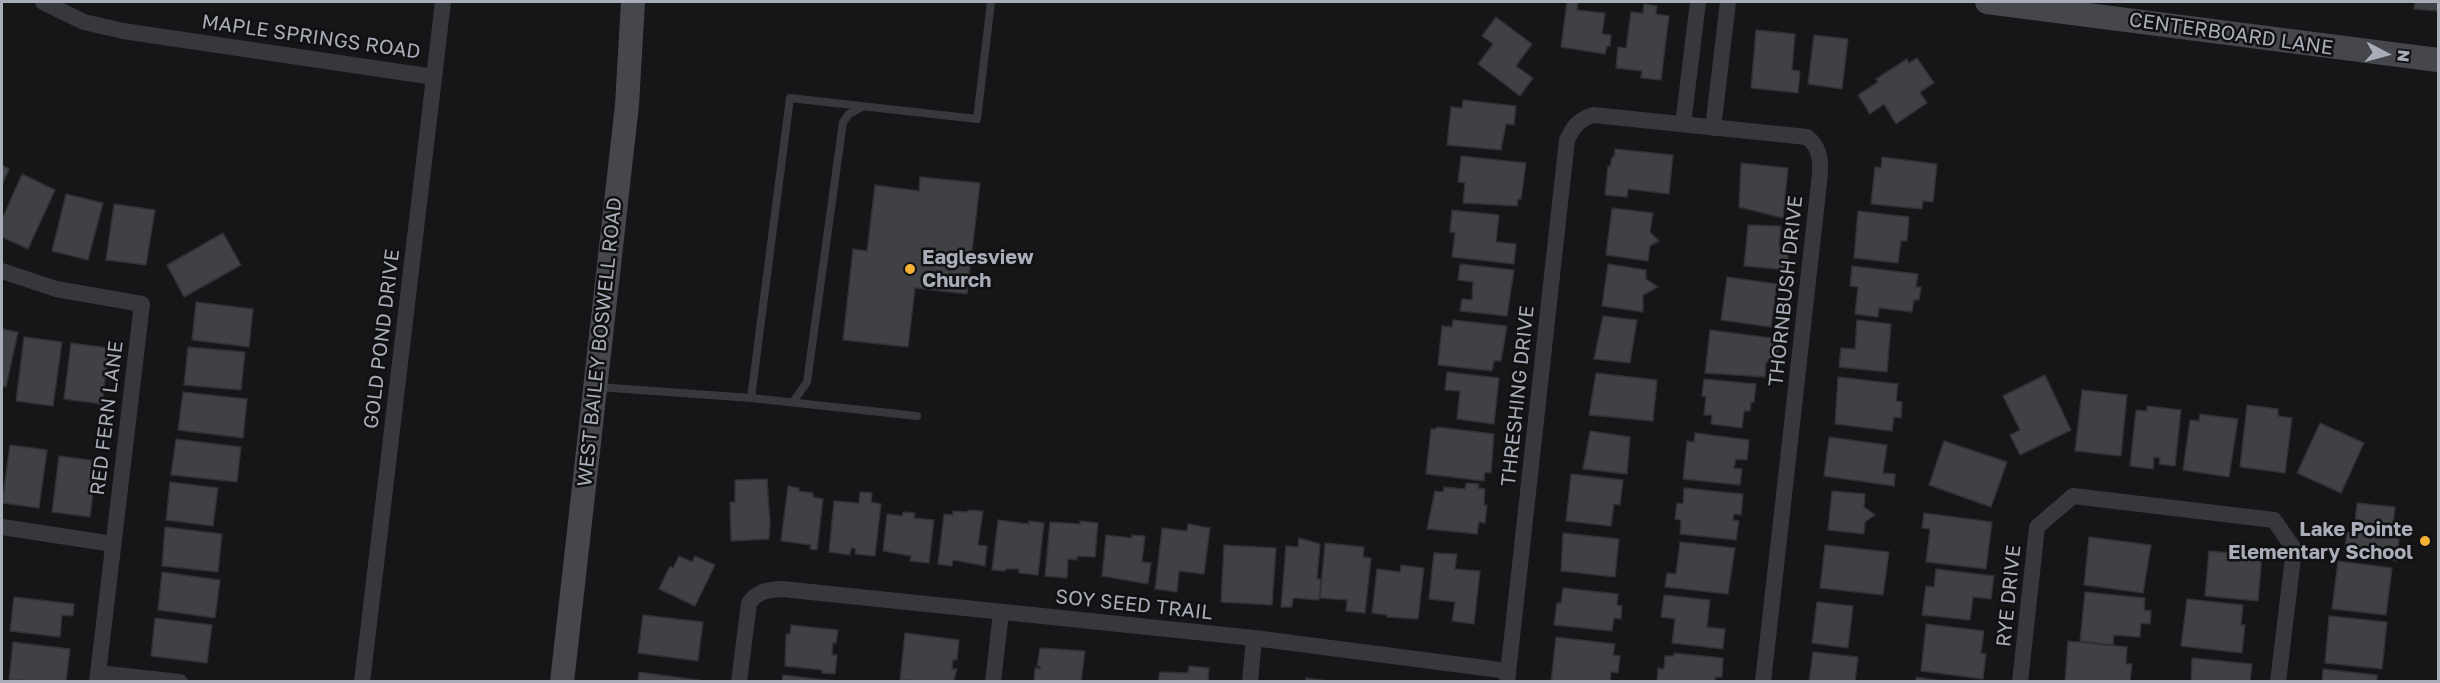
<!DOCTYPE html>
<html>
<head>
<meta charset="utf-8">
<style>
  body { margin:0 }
  #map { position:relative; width:2440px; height:683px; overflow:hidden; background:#161618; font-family:"Golos Text",sans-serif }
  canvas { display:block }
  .frame { position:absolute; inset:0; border:3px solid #a8adb8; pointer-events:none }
  .north { position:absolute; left:2356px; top:24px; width:60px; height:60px; -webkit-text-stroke:4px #111113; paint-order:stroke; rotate:96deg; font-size:16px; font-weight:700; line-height:24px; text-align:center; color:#a8adb8 }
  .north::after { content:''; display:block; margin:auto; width:21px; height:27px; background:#a8adb8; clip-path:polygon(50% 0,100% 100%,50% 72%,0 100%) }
</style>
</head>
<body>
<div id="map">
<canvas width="2440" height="683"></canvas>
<div class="frame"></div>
<div class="north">N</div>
</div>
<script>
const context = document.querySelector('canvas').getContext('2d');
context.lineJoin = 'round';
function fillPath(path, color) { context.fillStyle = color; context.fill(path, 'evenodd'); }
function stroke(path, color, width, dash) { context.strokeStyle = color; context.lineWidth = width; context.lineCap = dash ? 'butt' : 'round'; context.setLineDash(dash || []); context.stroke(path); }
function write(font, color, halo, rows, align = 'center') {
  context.font = font + ' "Golos Text",sans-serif'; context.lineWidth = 5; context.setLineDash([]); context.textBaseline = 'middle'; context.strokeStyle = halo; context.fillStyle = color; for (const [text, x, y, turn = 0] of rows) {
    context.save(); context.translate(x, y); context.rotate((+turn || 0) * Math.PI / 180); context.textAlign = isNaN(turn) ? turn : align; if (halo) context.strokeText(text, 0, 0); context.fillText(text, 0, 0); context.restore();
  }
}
const building = new Path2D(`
  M 1567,2 L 1578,2 L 1577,10 L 1605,13 L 1602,34 L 1611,35 L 1610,46 L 1607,46 L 1605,54 L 1561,47 Z
  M 2415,2 L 2438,2 L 2438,11 L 2414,9 Z
  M 1644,4 L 1657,6 L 1656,14 L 1669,16 L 1661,80 L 1641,78 L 1642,71 L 1616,68 L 1618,47 L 1626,48 L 1631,12 L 1643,13 Z
  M 1496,17 L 1532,44 L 1516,66 L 1533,78 L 1520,96 L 1478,64 L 1493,44 L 1482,36 Z
  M 1756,30 L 1795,34 L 1792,70 L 1800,71 L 1798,93 L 1751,88 Z
  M 1814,35 L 1848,39 L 1842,89 L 1808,84 Z
  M 1917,58 L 1934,83 L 1920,92 L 1927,103 L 1896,124 L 1884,104 L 1870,114 L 1858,95 L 1878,82 L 1876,79 L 1907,59 L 1909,63 Z
  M 1463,100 L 1516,106 L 1514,125 L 1506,124 L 1501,150 L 1447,145 L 1451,107 L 1462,108 Z
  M 1615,149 L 1673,155 L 1669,194 L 1628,189 L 1627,197 L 1605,195 L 1608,166 L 1610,167 L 1612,157 L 1614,157 Z
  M 1461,156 L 1526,163 L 1521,199 L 1518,199 L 1517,206 L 1463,203 L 1465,183 L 1458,182 Z
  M 1882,157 L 1937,164 L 1933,202 L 1923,201 L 1922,209 L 1871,204 L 1875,167 L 1881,168 Z
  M 1741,163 L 1788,168 L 1783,218 L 1739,207 Z
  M 2,165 L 9,169 L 2,185 Z
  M 22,174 L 55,190 L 28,249 L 2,237 L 2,219 Z
  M 920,177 L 980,183 L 967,294 L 915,288 L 908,347 L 843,340 L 853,249 L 867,251 L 875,185 L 919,191 Z
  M 66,194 L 103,203 L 88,260 L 52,251 Z
  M 114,204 L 155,210 L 146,265 L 106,260 Z
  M 1612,208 L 1653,213 L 1650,232 L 1659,241 L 1650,246 L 1648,261 L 1606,255 Z
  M 1452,210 L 1499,215 L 1496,242 L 1516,244 L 1514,264 L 1452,257 L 1455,233 L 1450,232 Z
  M 1858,211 L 1909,217 L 1907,241 L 1901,241 L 1898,263 L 1854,258 Z
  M 1748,225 L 1781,226 L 1779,246 L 1789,247 L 1787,270 L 1744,266 Z
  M 223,233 L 241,265 L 184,297 L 167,265 Z
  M 1460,264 L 1514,270 L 1507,316 L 1460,311 L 1462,299 L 1472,300 L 1473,282 L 1458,280 Z
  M 1608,264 L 1646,270 L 1646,279 L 1658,287 L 1643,295 L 1643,312 L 1602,306 Z
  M 1852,266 L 1918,274 L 1916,287 L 1921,287 L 1919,300 L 1914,300 L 1912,312 L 1879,308 L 1878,317 L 1855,314 L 1858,287 L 1850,286 Z
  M 1727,277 L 1777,284 L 1771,327 L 1721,320 Z
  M 196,302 L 253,309 L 249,347 L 192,340 Z
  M 1603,316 L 1637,320 L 1630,363 L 1594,359 Z
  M 1453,320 L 1507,326 L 1501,361 L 1494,361 L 1492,371 L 1438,365 L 1442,326 L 1452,327 Z
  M 1857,320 L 1891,324 L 1887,372 L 1839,367 L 1841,348 L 1855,349 Z
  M 2,329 L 18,332 L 6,387 L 2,386 Z
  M 1710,330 L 1779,339 L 1777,364 L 1766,362 L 1765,377 L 1705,373 Z
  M 24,337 L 62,342 L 53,406 L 16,401 Z
  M 71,343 L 109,348 L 102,404 L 64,399 Z
  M 188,347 L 245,352 L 241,390 L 184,385 Z
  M 1447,372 L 1499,378 L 1494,424 L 1457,419 L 1460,391 L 1445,390 Z
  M 1596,373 L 1657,380 L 1653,421 L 1589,415 Z
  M 2045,375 L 2071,430 L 2020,455 L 2010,435 L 2020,430 L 2003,396 Z
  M 1838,377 L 1898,384 L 1896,401 L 1902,402 L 1901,418 L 1894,417 L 1892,431 L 1835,424 Z
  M 1704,379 L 1756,384 L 1754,402 L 1751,402 L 1750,411 L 1744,411 L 1742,428 L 1711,424 L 1712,415 L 1704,415 L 1706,397 L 1702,396 Z
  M 2082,390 L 2127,395 L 2121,456 L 2075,451 Z
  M 183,392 L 247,399 L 243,438 L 178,430 Z
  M 2247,405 L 2278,409 L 2278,416 L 2292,418 L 2285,473 L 2240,467 Z
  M 2147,406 L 2181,410 L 2175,466 L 2159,464 L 2160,458 L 2154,457 L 2153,469 L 2130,466 L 2136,410 L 2147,411 Z
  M 2200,414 L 2238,419 L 2229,477 L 2183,470 L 2190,420 L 2199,421 Z
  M 2320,423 L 2364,443 L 2341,493 L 2297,473 Z
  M 1437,427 L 1494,434 L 1491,473 L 1485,472 L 1484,481 L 1426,474 L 1431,429 L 1436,429 Z
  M 1590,431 L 1630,437 L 1627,474 L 1583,469 Z
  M 1695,433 L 1749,440 L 1747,460 L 1736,459 L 1734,468 L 1742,469 L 1740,485 L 1683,479 L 1687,441 L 1694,442 Z
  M 1829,437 L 1887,445 L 1883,473 L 1895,474 L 1894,486 L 1824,476 Z
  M 176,439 L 241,447 L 237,482 L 171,475 Z
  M 1944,441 L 2007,462 L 1991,507 L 1929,485 Z
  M 10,445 L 47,450 L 39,508 L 2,503 Z
  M 59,456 L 97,461 L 90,517 L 52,512 Z
  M 1571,474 L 1623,480 L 1620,505 L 1614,504 L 1611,526 L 1566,521 Z
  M 767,479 L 770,522 L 769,539 L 731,541 L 730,502 L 735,502 L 735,480 Z
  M 170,482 L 218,488 L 213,526 L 166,520 Z
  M 1466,483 L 1479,484 L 1478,488 L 1485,489 L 1484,505 L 1487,505 L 1485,523 L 1479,522 L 1477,534 L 1427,529 L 1435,491 L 1443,492 L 1444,487 L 1465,489 Z
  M 788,486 L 799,488 L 799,491 L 813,493 L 813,497 L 823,499 L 817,550 L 810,549 L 811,545 L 781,541 Z
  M 1684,488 L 1743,494 L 1741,515 L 1734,514 L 1733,520 L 1739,521 L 1736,540 L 1680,534 L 1681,520 L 1675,519 L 1677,503 L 1683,504 Z
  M 1832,491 L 1865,494 L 1864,507 L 1875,515 L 1865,522 L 1864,534 L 1828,530 Z
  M 860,492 L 872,493 L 871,502 L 881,504 L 875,556 L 855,554 L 856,549 L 851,548 L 850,555 L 829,552 L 834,501 L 859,503 Z
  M 2357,503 L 2395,507 L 2392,537 L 2399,538 L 2397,561 L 2344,555 L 2347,532 L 2354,533 Z
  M 968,510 L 983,511 L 978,545 L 987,546 L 985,566 L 953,560 L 952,566 L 938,564 L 944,514 L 953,515 L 953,511 L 968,512 Z
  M 903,512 L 915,513 L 914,518 L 934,520 L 929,563 L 910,561 L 911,556 L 883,551 L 887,514 L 902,516 Z
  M 1924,513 L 1992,522 L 1986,569 L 1926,562 L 1930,529 L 1922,528 Z
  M 998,520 L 1029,524 L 1029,521 L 1044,523 L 1038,575 L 1019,573 L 1019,569 L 1006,569 L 1005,571 L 992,570 Z
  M 1080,521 L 1098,523 L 1095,557 L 1077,556 L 1077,560 L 1068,559 L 1067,578 L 1045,576 L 1050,522 L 1080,524 Z
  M 1188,524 L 1210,528 L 1204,574 L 1179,571 L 1177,592 L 1155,589 L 1162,528 L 1187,531 Z
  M 165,527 L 222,534 L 218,572 L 162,566 Z
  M 1563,533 L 1619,539 L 1615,577 L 1561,571 Z
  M 1106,535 L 1131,538 L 1132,535 L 1145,536 L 1142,562 L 1151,563 L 1148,584 L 1102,576 Z
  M 2089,537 L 2151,545 L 2143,593 L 2084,585 Z
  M 1299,538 L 1320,544 L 1317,579 L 1321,579 L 1319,600 L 1293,598 L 1292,607 L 1281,607 L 1286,546 L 1298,547 Z
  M 1680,542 L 1735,548 L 1728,594 L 1665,587 L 1667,573 L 1676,574 Z
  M 1325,543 L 1364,547 L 1363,557 L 1371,558 L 1365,613 L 1346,611 L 1347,600 L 1320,598 Z
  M 1224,545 L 1276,548 L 1272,605 L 1221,602 Z
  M 1825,545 L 1889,552 L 1883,595 L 1820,588 Z
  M 2209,551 L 2262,556 L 2258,601 L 2205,596 Z
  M 1434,553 L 1457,554 L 1455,569 L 1480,571 L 1474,624 L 1452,621 L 1455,602 L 1429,599 Z
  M 679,556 L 692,562 L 695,556 L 715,565 L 695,606 L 659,589 L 670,566 L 673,568 Z
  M 2338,561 L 2392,568 L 2386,615 L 2332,609 Z
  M 1401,565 L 1424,568 L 1418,619 L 1387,617 L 1387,615 L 1372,613 L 1377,569 L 1400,572 Z
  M 1936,569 L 1994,576 L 1991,599 L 1973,597 L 1970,620 L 1922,615 L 1926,586 L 1934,587 Z
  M 162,572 L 220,580 L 215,618 L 158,610 Z
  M 1563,588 L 1618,594 L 1617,605 L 1622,606 L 1621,619 L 1614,618 L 1612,631 L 1554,625 L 1557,603 L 1561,603 Z
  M 2085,592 L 2145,598 L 2144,610 L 2151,611 L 2150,624 L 2141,623 L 2140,637 L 2114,635 L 2113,645 L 2080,641 Z
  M 1664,595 L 1710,600 L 1707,627 L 1725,629 L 1723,649 L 1672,643 L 1675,619 L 1661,617 Z
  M 14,597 L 74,604 L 73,616 L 62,615 L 60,637 L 10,631 Z
  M 2187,599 L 2243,605 L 2241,625 L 2245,625 L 2242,653 L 2181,646 Z
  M 1817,602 L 1853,606 L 1848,648 L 1812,643 Z
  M 643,615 L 703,622 L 698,661 L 638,653 Z
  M 2329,616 L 2387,622 L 2382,669 L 2325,663 Z
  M 155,618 L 212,625 L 207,663 L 151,656 Z
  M 1926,624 L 1984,631 L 1981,653 L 1986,654 L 1983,679 L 1921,671 Z
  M 791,625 L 838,630 L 836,643 L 833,643 L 832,655 L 837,655 L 835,674 L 822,673 L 822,670 L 785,666 L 786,634 L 790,634 Z
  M 905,633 L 959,640 L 957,660 L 953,660 L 952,669 L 957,669 L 953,682 L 900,680 Z
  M 1556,637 L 1615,644 L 1613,655 L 1620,656 L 1618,673 L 1611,672 L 1610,682 L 1551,682 Z
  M 2068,641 L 2127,647 L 2126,664 L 2132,664 L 2130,682 L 2065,682 Z
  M 13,642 L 70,649 L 66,682 L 9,680 Z
  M 1040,648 L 1085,651 L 1081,682 L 1034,682 L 1035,668 L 1040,669 L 1040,666 L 1037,666 Z
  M 1813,652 L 1858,657 L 1855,682 L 1809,682 Z
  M 1674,653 L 1723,658 L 1722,677 L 1715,677 L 1715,682 L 1657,682 L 1658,668 L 1664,669 L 1665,656 L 1674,656 Z
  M 2192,658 L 2252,664 L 2250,682 L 2191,682 Z
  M 1189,666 L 1209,668 L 1208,682 L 1158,682 L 1160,672 L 1188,673 Z
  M 2323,669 L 2377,675 L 2377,682 L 2322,682 Z
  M 639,672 L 698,680 L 698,682 L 638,682 Z
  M 783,675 L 834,681 L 834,682 L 782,682 Z
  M 1916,677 L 1949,682 L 1916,682 Z
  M 1306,678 L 1336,682 L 1305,682 Z`);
fillPath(building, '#404145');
stroke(building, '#303034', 1.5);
stroke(new Path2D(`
  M 598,387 L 751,398 L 790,98 L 977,119 L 991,2
  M 751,398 L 917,416
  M 793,402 L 807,382 L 843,122 L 849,114 L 862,107`), '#37383d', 8);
stroke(new Path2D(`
  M 43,2 L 84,22 L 123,31 L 434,77
  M 1683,124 L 1698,2
  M 1713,128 L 1728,2
  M 2,271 L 56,289 L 142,304 L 97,682
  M 2,527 L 113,544
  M 98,673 L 180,682
  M 362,682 L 443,2
  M 739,682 L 749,603 C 758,591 766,590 782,589 L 1254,638 L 1508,671
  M 993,682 L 1001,612
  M 1250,682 L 1254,638
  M 1507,682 L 1567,140 C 1574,126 1578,120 1593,115 L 1807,137 C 1825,151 1820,172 1818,192 L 1763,682
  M 2020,682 L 2037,527 L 2073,496 L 2274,520 L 2294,549 L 2278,682`), '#37383d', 16);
stroke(new Path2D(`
  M 1987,2 L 2438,60
  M 562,682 L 627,105 L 633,2`), '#45474d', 24);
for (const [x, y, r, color] of [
  [910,269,6,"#f2b134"],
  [2425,541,6,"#f2b134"]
]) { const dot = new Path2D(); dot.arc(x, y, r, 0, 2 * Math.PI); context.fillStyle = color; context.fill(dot); stroke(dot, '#111113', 2); }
write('20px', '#a8adb8', '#111113', [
  ["CENTERBOARD LANE",2231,34,8],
  ["MAPLE SPRINGS ROAD",311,37,8],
  ["THORNBUSH DRIVE",1786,291,-84],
  ["GOLD POND DRIVE",382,339,-83],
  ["WEST BAILEY BOSWELL ROAD",600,342,-84],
  ["THRESHING DRIVE",1518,396,-84],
  ["RED FERN LANE",107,418,-83],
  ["RYE DRIVE",2009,596,-84],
  ["SOY SEED TRAIL",1134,605,6]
]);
write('bold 20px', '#a8adb8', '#111113', [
  ["Eaglesview",922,258],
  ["Church",922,281],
  ["Lake Pointe",2413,530,"right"],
  ["Elementary School",2413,553,"right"]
], 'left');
</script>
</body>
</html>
